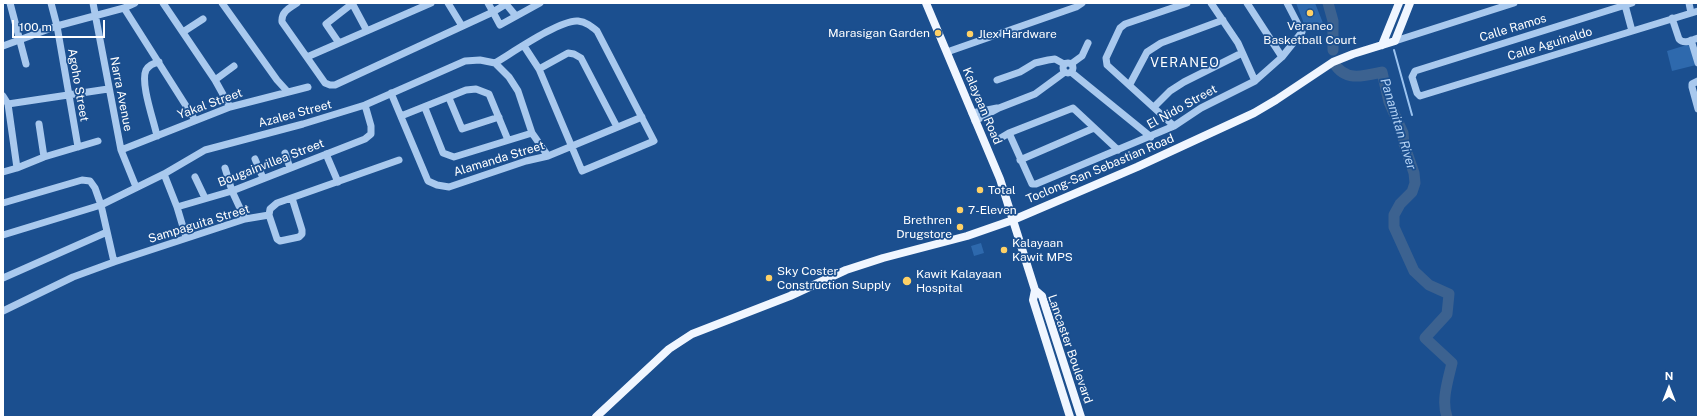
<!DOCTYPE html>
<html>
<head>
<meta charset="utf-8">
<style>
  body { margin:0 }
  #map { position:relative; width:1701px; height:420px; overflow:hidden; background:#1b4f8f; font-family:"Public Sans",sans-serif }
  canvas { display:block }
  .frame { position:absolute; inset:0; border:4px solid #fff; pointer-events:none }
  .north { position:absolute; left:1649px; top:368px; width:40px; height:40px; -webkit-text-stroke:3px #1b4f8f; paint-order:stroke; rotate:0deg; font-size:11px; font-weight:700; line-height:16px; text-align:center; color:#fff }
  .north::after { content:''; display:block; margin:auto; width:14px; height:18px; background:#fff; clip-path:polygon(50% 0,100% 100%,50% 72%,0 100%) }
  .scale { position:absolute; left:12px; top:20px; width:93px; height:18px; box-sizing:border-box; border:2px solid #fff; border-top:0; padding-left:5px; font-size:12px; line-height:14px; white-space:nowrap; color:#fff; -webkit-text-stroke:3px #1b4f8f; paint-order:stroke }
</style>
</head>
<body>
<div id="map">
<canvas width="1701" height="420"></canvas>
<div class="frame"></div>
<div class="north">N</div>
<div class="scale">100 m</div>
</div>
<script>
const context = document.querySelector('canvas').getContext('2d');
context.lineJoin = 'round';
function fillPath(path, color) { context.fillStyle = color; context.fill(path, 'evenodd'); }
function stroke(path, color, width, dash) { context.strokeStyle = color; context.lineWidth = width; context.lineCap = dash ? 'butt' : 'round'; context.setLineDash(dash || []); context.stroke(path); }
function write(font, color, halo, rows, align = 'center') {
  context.font = font + ' "Public Sans",sans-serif'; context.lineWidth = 3.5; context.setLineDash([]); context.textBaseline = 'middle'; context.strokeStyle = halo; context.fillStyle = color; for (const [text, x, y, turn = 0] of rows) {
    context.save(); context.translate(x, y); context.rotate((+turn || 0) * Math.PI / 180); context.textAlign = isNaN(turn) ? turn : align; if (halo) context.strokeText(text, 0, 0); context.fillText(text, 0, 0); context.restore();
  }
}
fillPath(new Path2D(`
  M 1296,3 L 1315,3 L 1323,23 L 1306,29 Z
  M 1690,44 L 1696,65 L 1672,71 L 1667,51 Z
  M 981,243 L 984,253 L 974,256 L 971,246 Z`), '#2e69ad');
stroke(new Path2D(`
  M 1394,50 L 1412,115`), '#9cc4f0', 2);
stroke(new Path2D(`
  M 1328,3 L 1333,21 L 1333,50
  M 1334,63 C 1345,82 1364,76 1382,72 L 1389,102 L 1403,133 L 1404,144 L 1414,173 L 1415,183 L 1412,192 L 1400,204 L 1394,215 L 1394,227 L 1414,271 L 1429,285 L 1449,294 L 1447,314 L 1425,338 L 1452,363 C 1448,380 1441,401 1447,417`), '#3c6290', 11);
stroke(new Path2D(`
  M 10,3 L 26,64
  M 51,3 L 57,26 L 78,147
  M 93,3 L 121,150 L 136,187
  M 163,3 L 215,80 L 230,107
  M 222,3 L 277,80 L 287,91
  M 297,3 C 289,8 281,12 282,22 L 325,83 L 330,85 L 335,85 L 493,12 L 488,3
  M 352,3 L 367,31
  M 448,3 L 462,26
  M 1211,3 L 1238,43 L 1255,81
  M 1247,3 L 1282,57
  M 1632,3 L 1415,71 L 1412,77 L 1417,93 L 1420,96 L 1698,11
  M 1689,3 L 1691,13
  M 1625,5 L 1632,31
  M 124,8 L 195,120
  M 516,16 L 506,4 L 493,12 L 500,25 L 540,3
  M 1672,18 L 1679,39 C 1684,45 1692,40 1698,38
  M 183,32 L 203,19
  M 1691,40 L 1698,63
  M 1395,41 L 1514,3
  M 339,43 L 326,24 L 353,3
  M 3,46 L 57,26 L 124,8 L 135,3
  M 947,52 L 1076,7 L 1082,3
  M 307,57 L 431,3
  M 495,63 C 512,53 561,19 578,21 C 586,22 591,26 597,31 L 654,141 L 582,171 L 539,69 L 524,46
  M1063 68a5 5 0 1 1 10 0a5 5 0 1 1-10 0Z
  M 1071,64 L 1082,56 L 1088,43
  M 539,69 L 568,53 L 574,54 L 581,58 L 617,127
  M 1071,72 L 1151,137
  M 215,80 L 234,66
  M 997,80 L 1020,72 L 1035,63 L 1048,60 L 1055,59 L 1064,64
  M 1698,81 L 1692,84 L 1692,87 L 1698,109
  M 1130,84 L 1147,52 L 1161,43 L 1223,20
  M 391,93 L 428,181 L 437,185 L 449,187 L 526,161 L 548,156 L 642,117
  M 3,96 L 8,104 L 17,168
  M 449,98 L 462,129 L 499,117
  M 8,104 L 108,89
  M 1154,107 L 1170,91 L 1184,82 L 1242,53
  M 425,108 L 443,153 L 454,157 L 532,133
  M 972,113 L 997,108
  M 401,116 L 466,90 L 476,89 L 489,94 L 508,140
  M 975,121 L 999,108 L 1035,94 L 1065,72
  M 39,124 L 44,157
  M 1174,126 L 1107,65 L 1106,58 L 1120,28 L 1125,24 L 1187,3
  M 1009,133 L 1032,184 L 1036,184 L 1174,126 L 1201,108 L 1255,81 L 1282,57 L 1302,32 L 1287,3
  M 157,136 C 154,121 140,83 146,70 C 149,65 154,63 159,62
  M 999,139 L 1009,133 L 1073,108 L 1118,150
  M 121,150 L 230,107 L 308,87
  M 285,153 L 290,168
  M 326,154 L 338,182
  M 255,159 L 263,178
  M 1020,160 L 1094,128
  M 225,168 L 232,191 L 245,219
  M 3,172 L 17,168 L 44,157 L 98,141
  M 164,174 L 177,207 L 186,237
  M 195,177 L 205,198
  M 3,203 L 82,180 L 90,181 L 95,188 L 101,205 L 114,262
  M 177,207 L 232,191 L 365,139 L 371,134 L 371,126 L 365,105
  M 269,215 L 277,239 L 280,241 L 299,237 L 302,234 L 302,230 L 292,198
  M 3,235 L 101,205 L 164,174 L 205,150 L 303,124 L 365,105 L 465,61 L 480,60 L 495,63 L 509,77 L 518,91 L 532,133 L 548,156
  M 3,278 L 107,232
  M 3,311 L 73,277 L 114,262 L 245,219 L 269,215 L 270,209 L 277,203 L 399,160`), '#a9c9ee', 7);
stroke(new Path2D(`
  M 926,3 L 1000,179 L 1035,290 L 1033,300 L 1070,417
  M 1382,45 L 1399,3
  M 1035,290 L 1042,296 L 1081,417
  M 596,417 L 669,349 L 692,334 L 790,296 L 846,270 L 883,258 L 967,236 L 1013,220 L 1137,167 L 1254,113 L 1276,100 L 1333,62 L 1353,54 L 1395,41 L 1410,3`), '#f0f6ff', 8);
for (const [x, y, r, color] of [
  [1310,13,4,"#ffd166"],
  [938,33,4,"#ffd166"],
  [970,34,4,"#ffd166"],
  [980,190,4,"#ffd166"],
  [960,210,4,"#ffd166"],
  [960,227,4,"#ffd166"],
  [1004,250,4,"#ffd166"],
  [769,278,4,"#ffd166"],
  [907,281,5,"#ffd166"]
]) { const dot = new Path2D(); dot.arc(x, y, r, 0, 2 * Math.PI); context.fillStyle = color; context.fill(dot); stroke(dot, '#1b4f8f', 1.5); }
write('12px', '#fff', '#1b4f8f', [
  ["Veraneo",1310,26,"center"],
  ["Basketball Court",1310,40,"center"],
  ["Marasigan Garden",930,33,"right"],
  ["Jlex Hardware",978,34],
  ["Total",988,190],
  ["7-Eleven",968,210],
  ["Brethren",952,220,"right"],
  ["Drugstore",952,234,"right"],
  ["Kalayaan",1012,243],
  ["Kawit MPS",1012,257],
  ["Sky Coster",777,271],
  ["Construction Supply",777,285],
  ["Kawit Kalayaan",916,274],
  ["Hospital",916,288]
], 'left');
write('12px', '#fff', '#1b4f8f', [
  ["Calle Ramos",1513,28,-17],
  ["Calle Aguinaldo",1550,44,-17],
  ["Agoho Street",78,85,80],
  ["Narra Avenue",121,94,79],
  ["Yakal Street",210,104,-20],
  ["Kalayaan Road",982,106,67],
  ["El Nido Street",1182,107,-29],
  ["Azalea Street",295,114,-15],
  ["Alamanda Street",499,159,-17],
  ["Bougainvillea Street",271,163,-21],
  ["Toclong-San Sebastian Road",1100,169,-23],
  ["Sampaguita Street",199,224,-17],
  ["Lancaster Boulevard",1070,349,71]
]);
context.letterSpacing = '1px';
write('13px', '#fff', '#1b4f8f', [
  ["VERANEO",1185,63]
]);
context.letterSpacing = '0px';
write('italic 13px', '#b5d3f5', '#1b4f8f', [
  ["Panamitan River",1398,124,73]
]);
</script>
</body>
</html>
